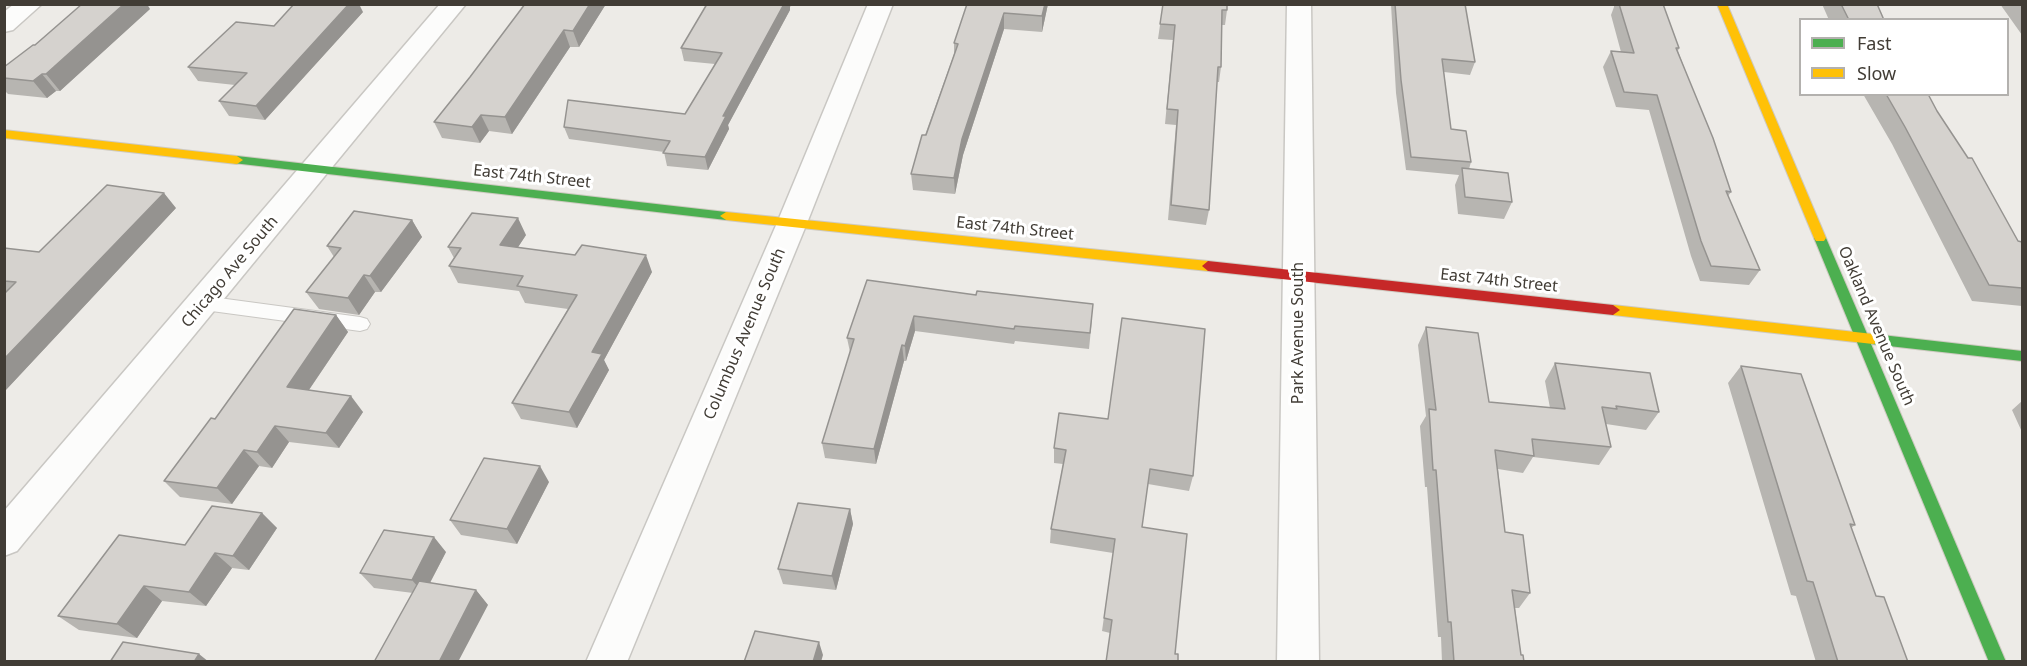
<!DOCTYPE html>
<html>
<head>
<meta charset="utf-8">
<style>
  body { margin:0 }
  #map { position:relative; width:2027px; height:666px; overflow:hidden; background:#edebe7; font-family:"Noto Sans",sans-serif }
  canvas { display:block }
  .frame { position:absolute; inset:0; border:6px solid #413c35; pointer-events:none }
  .legend { position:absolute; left:1799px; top:18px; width:210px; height:78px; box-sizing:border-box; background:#fff; border:2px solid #b3b1ae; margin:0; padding:8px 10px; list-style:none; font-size:18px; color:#413c35 }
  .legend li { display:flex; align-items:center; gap:12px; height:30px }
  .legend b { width:30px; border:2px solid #b3b1ae }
</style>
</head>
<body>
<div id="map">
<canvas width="2027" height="666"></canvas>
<div class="frame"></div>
<ul class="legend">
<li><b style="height:8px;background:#4caf50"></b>Fast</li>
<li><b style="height:8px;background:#ffc107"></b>Slow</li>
</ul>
</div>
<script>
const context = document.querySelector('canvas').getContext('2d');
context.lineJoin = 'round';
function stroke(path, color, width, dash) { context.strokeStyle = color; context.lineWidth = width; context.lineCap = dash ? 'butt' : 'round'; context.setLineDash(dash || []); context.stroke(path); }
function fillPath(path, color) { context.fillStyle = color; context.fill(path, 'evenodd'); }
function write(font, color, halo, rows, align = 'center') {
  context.font = font + ' "Noto Sans",sans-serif'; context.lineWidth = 6; context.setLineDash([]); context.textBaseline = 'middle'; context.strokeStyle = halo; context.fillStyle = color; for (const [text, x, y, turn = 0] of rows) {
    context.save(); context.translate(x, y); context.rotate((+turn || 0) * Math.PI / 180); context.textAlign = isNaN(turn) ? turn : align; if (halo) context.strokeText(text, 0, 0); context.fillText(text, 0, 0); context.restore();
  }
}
const lane = new Path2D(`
  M 204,296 L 360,317 L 367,319 L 370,324 L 367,329 L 360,331 L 204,310 L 197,308 L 194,303 L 197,298 Z`);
const street = new Path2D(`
  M 14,4 L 42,4 L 13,30 L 4,32 L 4,12 Z
  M 440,4 L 466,4 L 17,551 L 4,556 L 4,511 Z
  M 868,4 L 893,4 L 807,223 L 627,662 L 586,662 L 777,223 Z
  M 1287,4 L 1311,4 L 1319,662 L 1277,662 Z`);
const fast = new Path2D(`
  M 237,156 L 726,212 L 732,216 L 726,220 L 233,163 L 231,160 L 233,157 Z
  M 1820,234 L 1826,238 L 1868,336 L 1873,334 L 2022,351 L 2022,361 L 1871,344 L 2006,662 L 1989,662 L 1814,238 Z`);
const slow = new Path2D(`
  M 1717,4 L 1727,4 L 1826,238 L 1824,241 L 1816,241 L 1814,238 Z
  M 4,130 L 237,156 L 243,160 L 237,164 L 4,138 Z
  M 726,212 L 1208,261 L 1214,266 L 1208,271 L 726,220 L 720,216 Z
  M 1613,305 L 1873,334 L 1878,335 L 1880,339 L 1878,343 L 1873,344 L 1613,315 L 1606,310 Z`);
const jam = new Path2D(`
  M 1208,261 L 1613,305 L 1620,310 L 1613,315 L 1208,271 L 1202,266 Z`);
stroke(lane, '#c9c7c3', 2);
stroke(street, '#c9c7c3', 3);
stroke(fast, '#cecac1', 2);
stroke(slow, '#cecac1', 2);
stroke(jam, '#cecac1', 2);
fillPath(lane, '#fcfcfb');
fillPath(street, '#fcfcfb');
fillPath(fast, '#4caf50');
fillPath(slow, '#ffc107');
fillPath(jam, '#c62828');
fillPath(new Path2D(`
  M 606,4 L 579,47 L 570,47 L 512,134 L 489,131 L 480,143 L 442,138 L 434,122 L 470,77 Z
  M 707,4 L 791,4 L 790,7 L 790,10 L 728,125 L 729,129 L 708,170 L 667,166 L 664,152 L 569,139 L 564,127 L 685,114 L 715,64 L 684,61 L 681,48 Z
  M 967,4 L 1048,4 L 1042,32 L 1004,29 L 963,155 L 955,194 L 913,190 L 911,174 L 954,54 L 954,43 Z
  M 1163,4 L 1227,10 L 1225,25 L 1222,25 L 1221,67 L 1219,82 L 1217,82 L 1209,210 L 1206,225 L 1168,220 L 1176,125 L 1165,124 L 1173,40 L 1158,39 Z
  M 1391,4 L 1465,4 L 1475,62 L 1470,75 L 1444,72 L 1451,129 L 1471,162 L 1469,169 L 1512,202 L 1504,219 L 1458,214 L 1455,185 L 1459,175 L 1406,170 L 1396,93 Z
  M 1614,4 L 1663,4 L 1679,48 L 1678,51 L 1731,192 L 1728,196 L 1760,270 L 1749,285 L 1700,281 L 1691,256 L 1649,110 L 1616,107 L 1603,67 L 1611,51 L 1621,52 L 1611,15 L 1614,7 Z
  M 1822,4 L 1877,4 L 1884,20 L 1829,20 Z
  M 2000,4 L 2022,4 L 2022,35 Z
  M 150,9 L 60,91 L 56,91 L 47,98 L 8,94 L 4,90 L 4,67 L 35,45 Z
  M 363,12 L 265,120 L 229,116 L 219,101 L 235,85 L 198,81 L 188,67 L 274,26 Z
  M 1863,94 L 1928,94 L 1937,111 L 2018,241 L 2022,242 L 2022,306 L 1972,301 L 1892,144 Z
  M 176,208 L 4,392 L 4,248 L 39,252 Z
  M 412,220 L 422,237 L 381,292 L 375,292 L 359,315 L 319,309 L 306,292 L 334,257 L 327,246 Z
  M 526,235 L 518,247 L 652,272 L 604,360 L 609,370 L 577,428 L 521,419 L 512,403 L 568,309 L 525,303 L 519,291 L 458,283 L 449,266 L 454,258 L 448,247 Z
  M 976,295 L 1092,319 L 1089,349 L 1015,341 L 1014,344 L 915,331 L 906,361 L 904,361 L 876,464 L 825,458 L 822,443 L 850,352 L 847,338 Z
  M 336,315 L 348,332 L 309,390 L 363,412 L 339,448 L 289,442 L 272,468 L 259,466 L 232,504 L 180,497 L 164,481 L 215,419 Z
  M 1426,327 L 1489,402 L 1550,408 L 1545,381 L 1555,363 L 1659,412 L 1646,430 L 1606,424 L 1611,447 L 1599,465 L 1533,457 L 1523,473 L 1498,469 L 1505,532 L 1530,593 L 1519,608 L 1515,608 L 1521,655 L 1524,662 L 1442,662 L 1441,637 L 1438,637 L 1427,487 L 1425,487 L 1420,426 L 1426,416 L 1418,345 Z
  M 1741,366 L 1855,525 L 1851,528 L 1876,596 L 1908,662 L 1816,662 L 1796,596 L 1791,595 L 1728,383 Z
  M 2022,401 L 2022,432 L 2012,410 Z
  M 1059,413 L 1193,476 L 1189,491 L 1148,484 L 1110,633 L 1102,631 L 1113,553 L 1050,543 L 1051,529 L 1063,464 L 1054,463 L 1054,448 Z
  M 549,482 L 517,544 L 461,535 L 450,520 Z
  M 850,509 L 853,524 L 836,590 L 783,584 L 778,569 Z
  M 262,513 L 277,528 L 249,570 L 232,568 L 206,606 L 162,601 L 137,638 L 79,630 L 58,616 L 185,545 Z
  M 446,552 L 430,583 L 476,590 L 488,605 L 413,593 L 374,588 L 360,573 Z`), '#b7b5b1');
fillPath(new Path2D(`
  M 124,4 L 147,4 L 150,9 L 60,91 L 46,74 Z
  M 349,4 L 359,4 L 363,12 L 265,120 L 256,106 Z
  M 590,4 L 606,4 L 579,47 L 573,31 Z
  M 784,4 L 791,4 L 790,7 L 790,10 L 728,125 L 729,129 L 708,170 L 705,157 L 723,116 Z
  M 1045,4 L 1048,4 L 1042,32 L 1042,16 Z
  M 1004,13 L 1004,29 L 963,155 L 955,194 L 954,178 L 962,139 Z
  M 564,30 L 570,47 L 512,134 L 505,117 Z
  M 42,74 L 56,91 L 47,98 L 33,81 Z
  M 481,115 L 489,131 L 480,143 L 472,127 Z
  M 164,193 L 176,208 L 4,392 L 4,359 Z
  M 518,218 L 526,235 L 509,261 L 500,245 Z
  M 412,220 L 422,237 L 381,292 L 370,276 Z
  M 646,255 L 652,272 L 604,360 L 609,370 L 577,428 L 569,412 L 592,352 Z
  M 364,275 L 375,292 L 359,315 L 348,298 Z
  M 336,315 L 348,332 L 300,403 L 287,387 Z
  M 914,316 L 915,331 L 906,361 L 905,346 Z
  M 902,345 L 904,361 L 876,464 L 874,449 Z
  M 351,396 L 363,412 L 339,448 L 326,433 Z
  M 275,426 L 289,442 L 272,468 L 257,452 Z
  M 244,450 L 259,466 L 232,504 L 217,488 Z
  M 540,466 L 549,482 L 517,544 L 507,529 Z
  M 850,509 L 853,524 L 836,590 L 832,576 Z
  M 262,513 L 277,528 L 249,570 L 233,556 Z
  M 434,537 L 446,552 L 424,594 L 412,580 Z
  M 215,553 L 232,568 L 206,606 L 189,592 Z
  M 144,586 L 162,601 L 137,638 L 117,624 Z
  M 476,590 L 488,605 L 458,662 L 439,662 Z
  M 819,642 L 823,655 L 821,662 L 813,662 Z
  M 199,654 L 209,662 L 194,662 Z`), '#959390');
const building = new Path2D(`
  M 82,4 L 124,4 L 46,74 L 42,74 L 33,81 L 4,78 L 4,67 L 33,45 L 35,45 Z
  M 294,4 L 349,4 L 256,106 L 219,101 L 247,73 L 188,67 L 236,22 L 274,26 Z
  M 525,4 L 590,4 L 573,31 L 564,30 L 505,117 L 481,115 L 472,127 L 434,122 L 470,77 Z
  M 707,4 L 784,4 L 723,116 L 726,116 L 705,157 L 663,153 L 670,141 L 564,127 L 568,100 L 685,114 L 722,53 L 681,48 Z
  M 967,4 L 1045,4 L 1042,16 L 1004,13 L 962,139 L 954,178 L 911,174 L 922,135 L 926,135 L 958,44 L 954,43 Z
  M 1163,4 L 1227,4 L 1227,10 L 1222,10 L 1221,67 L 1218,67 L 1209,210 L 1171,205 L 1178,110 L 1167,109 L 1175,25 L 1160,24 Z
  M 1395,4 L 1465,4 L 1475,62 L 1442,59 L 1451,129 L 1466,131 L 1471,162 L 1411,157 L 1401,80 Z
  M 1619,4 L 1663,4 L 1679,48 L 1676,48 L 1713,138 L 1731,192 L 1726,191 L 1760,270 L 1711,266 L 1701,241 L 1657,95 L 1624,92 L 1611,51 L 1634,53 Z
  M 1841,4 L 1877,4 L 1884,20 L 1849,20 Z
  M 1886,94 L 1928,94 L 1937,111 L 1968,158 L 1972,158 L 2018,241 L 2022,242 L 2022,288 L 1989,285 L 1905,127 Z
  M 1462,168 L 1508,173 L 1512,202 L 1465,197 Z
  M 107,185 L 164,193 L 4,359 L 4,294 L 16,282 L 4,281 L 4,248 L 39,252 Z
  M 354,211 L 412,220 L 370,276 L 364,275 L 348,298 L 306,292 L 341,248 L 327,246 Z
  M 472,213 L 518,218 L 500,245 L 575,255 L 582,245 L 646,255 L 592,352 L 602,354 L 569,412 L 512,403 L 577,295 L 517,286 L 523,276 L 449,266 L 461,248 L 448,247 Z
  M 867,280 L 976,295 L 977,291 L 1093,304 L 1090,333 L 1015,326 L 1014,329 L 914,316 L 905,346 L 902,345 L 874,449 L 822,443 L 854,339 L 847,338 Z
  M 294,309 L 336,315 L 287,387 L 351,396 L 326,433 L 275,426 L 257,452 L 244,450 L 217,488 L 164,481 L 211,418 L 215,419 Z
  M 1122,318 L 1205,329 L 1193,476 L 1150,469 L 1142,527 L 1187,534 L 1175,654 L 1178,654 L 1178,662 L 1106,662 L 1112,620 L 1104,618 L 1115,539 L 1051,529 L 1066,450 L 1054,448 L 1059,413 L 1108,419 Z
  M 1426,327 L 1478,333 L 1489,402 L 1565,409 L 1555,363 L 1650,373 L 1659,412 L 1616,406 L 1617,409 L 1602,407 L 1611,447 L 1532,439 L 1534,456 L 1495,450 L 1505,532 L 1523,535 L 1530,593 L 1512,590 L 1521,655 L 1523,655 L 1524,662 L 1454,662 L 1451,622 L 1448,622 L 1436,470 L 1433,470 L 1429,409 L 1436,410 Z
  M 1741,366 L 1801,374 L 1855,525 L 1850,524 L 1876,596 L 1884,597 L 1908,662 L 1838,662 L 1813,582 L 1807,581 Z
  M 484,458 L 540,466 L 507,529 L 450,520 Z
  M 798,503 L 850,509 L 832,576 L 778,569 Z
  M 212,506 L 262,513 L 233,556 L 215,553 L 189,592 L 144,586 L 117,624 L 58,616 L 119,535 L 185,545 Z
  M 384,530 L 434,537 L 412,580 L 360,573 Z
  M 419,581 L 476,590 L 439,662 L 374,662 Z
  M 755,631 L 819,642 L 813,662 L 744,662 Z
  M 123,642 L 199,654 L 194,662 L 110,662 Z`);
fillPath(building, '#d5d2ce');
stroke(building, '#959390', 1.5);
write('16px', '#413c35', '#fff', [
  ["East 74th Street",532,177,6],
  ["East 74th Street",1015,229,6],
  ["Chicago Ave South",230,272,-50],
  ["East 74th Street",1499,281,6],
  ["Oakland Avenue South",1876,326,67],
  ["Park Avenue South",1298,333,-90],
  ["Columbus Avenue South",745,334,-67]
]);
</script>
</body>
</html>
